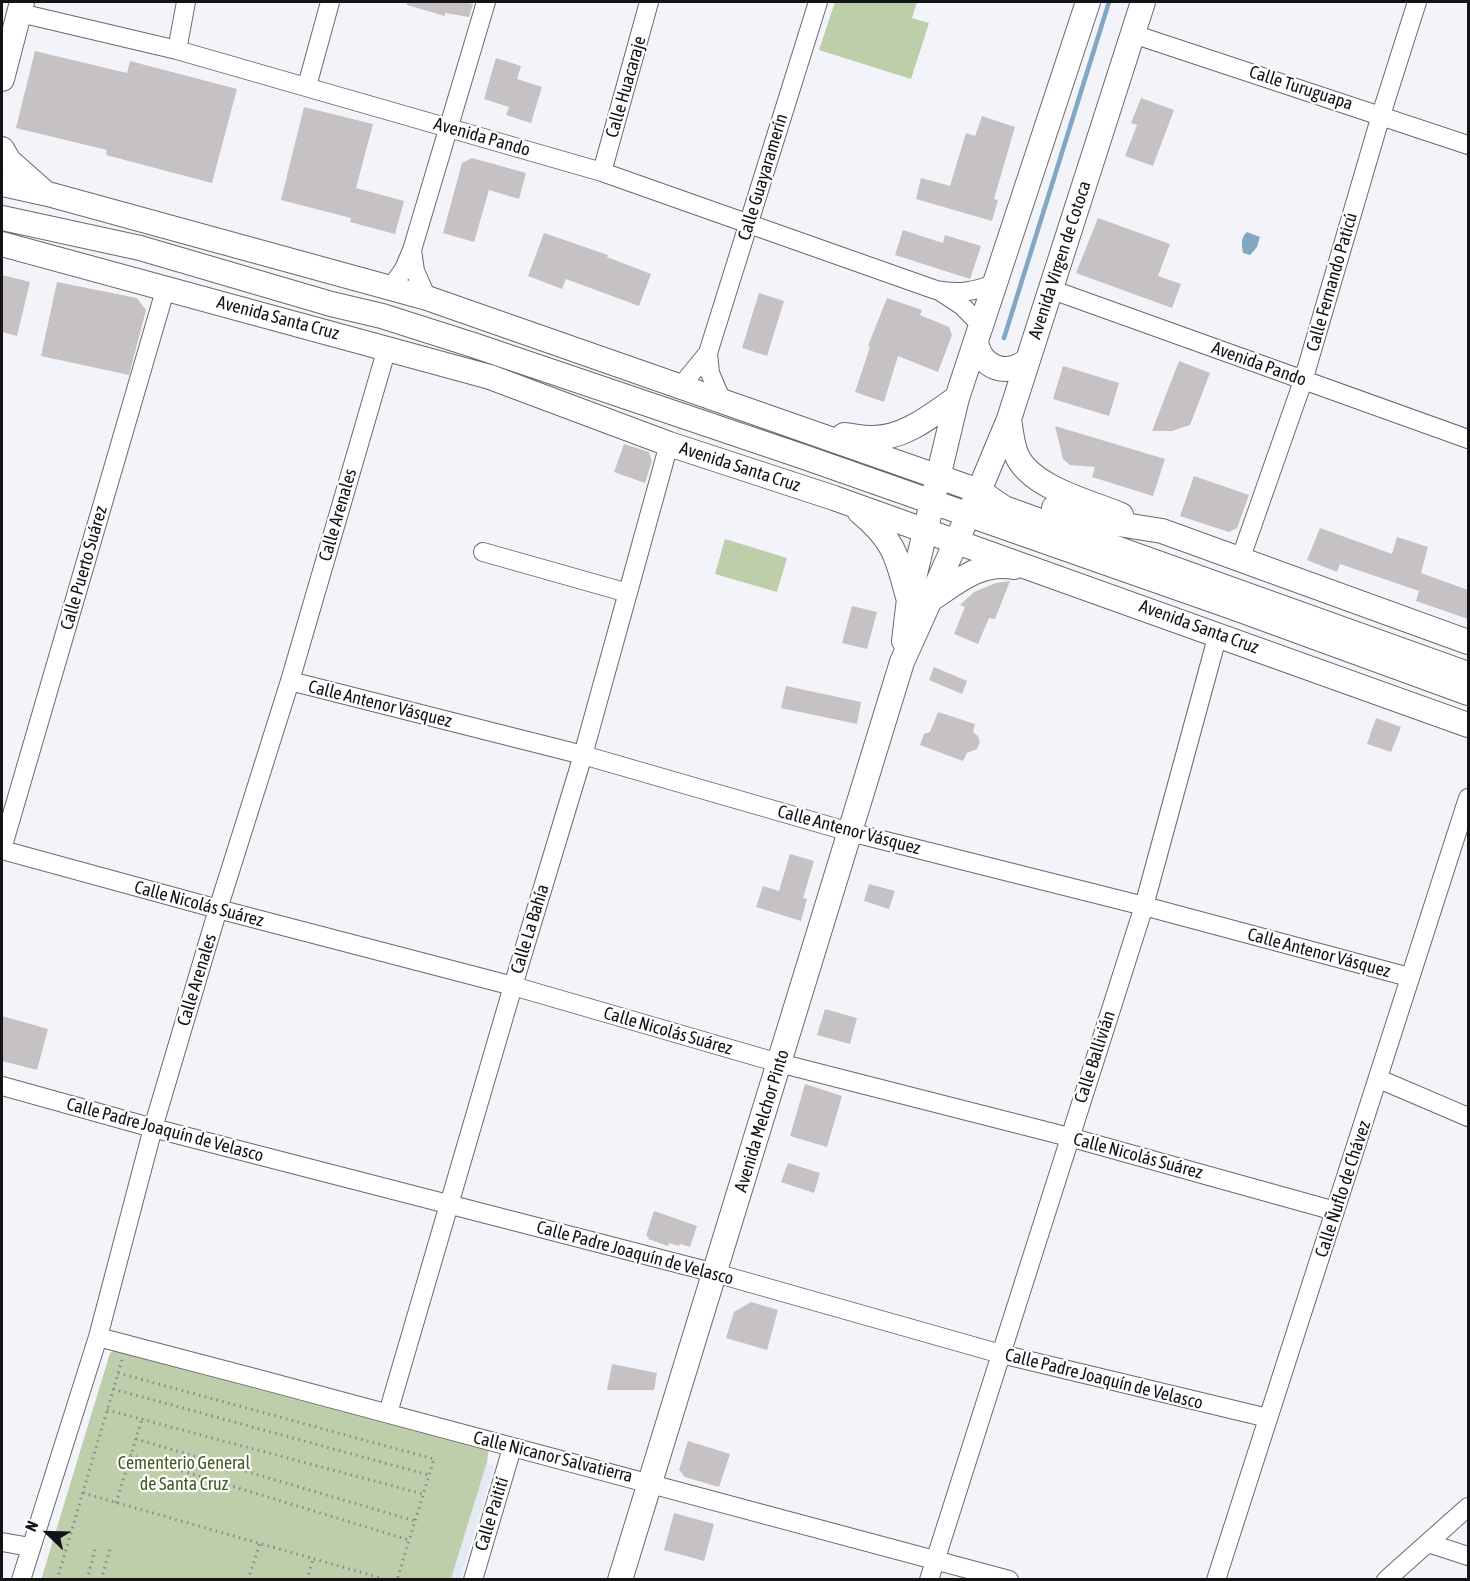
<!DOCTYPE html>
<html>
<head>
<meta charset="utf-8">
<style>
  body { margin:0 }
  #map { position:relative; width:1470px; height:1581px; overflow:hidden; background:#f3f4f9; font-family:"Asap Condensed",sans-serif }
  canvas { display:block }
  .frame { position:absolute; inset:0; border:3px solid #141416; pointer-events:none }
  .north { position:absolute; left:18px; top:1503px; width:60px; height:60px; -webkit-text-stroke:4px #fff; paint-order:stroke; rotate:293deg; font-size:16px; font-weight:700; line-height:24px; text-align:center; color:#141416 }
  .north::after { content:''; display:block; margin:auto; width:21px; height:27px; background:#141416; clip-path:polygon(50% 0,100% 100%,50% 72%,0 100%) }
</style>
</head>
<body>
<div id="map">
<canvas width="1470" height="1581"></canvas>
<div class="frame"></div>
<div class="north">N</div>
</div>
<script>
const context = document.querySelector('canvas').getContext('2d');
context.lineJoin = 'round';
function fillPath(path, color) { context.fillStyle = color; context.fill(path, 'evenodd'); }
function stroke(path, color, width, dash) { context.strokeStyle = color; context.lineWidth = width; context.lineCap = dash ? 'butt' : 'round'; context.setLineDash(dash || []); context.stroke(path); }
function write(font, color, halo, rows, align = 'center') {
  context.font = font + ' "Asap Condensed",sans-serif'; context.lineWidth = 4.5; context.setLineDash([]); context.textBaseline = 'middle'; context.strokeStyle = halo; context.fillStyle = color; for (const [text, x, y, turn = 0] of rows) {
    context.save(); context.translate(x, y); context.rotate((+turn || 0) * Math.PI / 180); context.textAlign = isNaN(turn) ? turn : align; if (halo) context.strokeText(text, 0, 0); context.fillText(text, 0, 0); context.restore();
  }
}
fillPath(new Path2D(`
  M 487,1462 L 494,1467 L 460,1579 L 451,1580 Z`), '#e5e9f4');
fillPath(new Path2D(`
  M 835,2 L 917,2 L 912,18 L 929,23 L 911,79 L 819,50 Z
  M 725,539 L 787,558 L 777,592 L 715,574 Z
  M 119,1347 L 489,1448 L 487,1462 L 451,1579 L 41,1580 L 110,1353 Z`), '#becdaa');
fillPath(new Path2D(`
  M 1247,232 L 1260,237 L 1257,247 L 1250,255 L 1243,253 C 1242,245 1240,238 1247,232 Z`), '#83a6c4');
stroke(new Path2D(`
  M 1004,338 L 1109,2`), '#83a6c4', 4.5);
fillPath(new Path2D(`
  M 407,2 L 465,2 L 473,4 L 469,17 L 445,13 L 445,16 L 407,5 Z
  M 35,51 L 127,73 L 130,61 L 237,89 L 212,183 L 106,155 L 107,150 L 16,128 Z
  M 496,58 L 521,66 L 517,79 L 542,87 L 531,123 L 506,115 L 509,107 L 484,99 Z
  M 1141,98 L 1174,110 L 1153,166 L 1125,156 L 1137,125 L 1131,123 Z
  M 304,107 L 373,124 L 356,188 L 404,201 L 395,234 L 350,222 L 351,218 L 281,200 Z
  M 982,116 L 1015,127 L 994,199 L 998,200 L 992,221 L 916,199 L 921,178 L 950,186 L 966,133 L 975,136 Z
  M 472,158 L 526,173 L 519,199 L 489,190 L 474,242 L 443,233 L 462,163 Z
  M 1098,218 L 1170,244 L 1158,276 L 1181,284 L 1172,308 L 1076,273 Z
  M 903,230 L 943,243 L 945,235 L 981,246 L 970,279 L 895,255 Z
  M 544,233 L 608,255 L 607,257 L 651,274 L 639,306 L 566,279 L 562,289 L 528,276 Z
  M 2,275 L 30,282 L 17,336 L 2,332 Z
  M 57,282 L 137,298 L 146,310 L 129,375 L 41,356 Z
  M 759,293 L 784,301 L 767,356 L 742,348 Z
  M 887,298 L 922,310 L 920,315 L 949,327 L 952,335 L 938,372 L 898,356 L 884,402 L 855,392 L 870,347 L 868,346 Z
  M 1179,361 L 1210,373 L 1190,425 L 1172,431 L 1152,431 Z
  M 1063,366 L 1119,383 L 1109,416 L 1053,399 Z
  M 1055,426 L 1165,459 L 1153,496 L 1092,477 L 1095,467 L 1070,465 L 1063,459 Z
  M 624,444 L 649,452 L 652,461 L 645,483 L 614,472 Z
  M 1194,476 L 1249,495 L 1237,528 L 1229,532 L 1180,516 Z
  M 1320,528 L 1392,554 L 1397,537 L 1428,547 L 1421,573 L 1468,590 L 1468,619 L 1416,601 L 1419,591 L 1340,564 L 1337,572 L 1307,560 Z
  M 1010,581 L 995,619 L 989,618 L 978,644 L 954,634 L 965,607 L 960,605 L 974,592 L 996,583 Z
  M 852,606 L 877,612 L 867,649 L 842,643 Z
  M 934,667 L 967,681 L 962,694 L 929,680 Z
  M 786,686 L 861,702 L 857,724 L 781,708 Z
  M 938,712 L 975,724 L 973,732 L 978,736 L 980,742 L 977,749 L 967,753 L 963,761 L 920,745 L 924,734 L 930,732 Z
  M 1376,718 L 1401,727 L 1391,752 L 1367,744 Z
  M 790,854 L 814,861 L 803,898 L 807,899 L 801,921 L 756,907 L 763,886 L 779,891 Z
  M 869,884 L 895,891 L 889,909 L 864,901 Z
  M 825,1009 L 857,1018 L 850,1044 L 817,1035 Z
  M 2,1016 L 48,1029 L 37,1070 L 2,1061 Z
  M 805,1084 L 842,1096 L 827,1147 L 790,1136 Z
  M 788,1163 L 820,1173 L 814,1193 L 781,1182 Z
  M 654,1211 L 697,1226 L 690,1247 L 680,1244 L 679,1246 L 669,1243 L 668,1246 L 648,1239 L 649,1237 L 646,1236 Z
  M 751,1302 L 778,1310 L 767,1350 L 726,1338 L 734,1312 Z
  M 612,1364 L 657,1373 L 654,1390 L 607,1390 Z
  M 688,1441 L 730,1454 L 719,1487 L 685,1477 L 679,1470 Z
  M 674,1513 L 714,1524 L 704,1561 L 664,1550 Z`), '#c6c1c3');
const minor = new Path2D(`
  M 20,13 L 177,50 L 602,172 L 936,290 C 958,294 975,292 995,283
  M 1133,34 L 1468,145
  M 177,50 L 186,2
  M 307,86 L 330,2
  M 602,172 L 649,2
  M 412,250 L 415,271 L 427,298
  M 390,289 L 404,269 L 412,250 L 486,2
  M 1050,289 L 1468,439
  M 941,292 L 961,305 L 982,326
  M 708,353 L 710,373 L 721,399
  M 681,386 L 708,353 L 818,2
  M 483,552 L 628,593
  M 1240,560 L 1303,381 L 1381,115 L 1417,2
  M 290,681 L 583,755 L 850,832 L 1144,906 L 1409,977
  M 2,849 L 166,287
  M 2,850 L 218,909 L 513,986 L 779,1063 L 1069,1137 L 1335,1211
  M 1379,1079 L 1468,1117
  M 2,1086 L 153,1128 L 715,1273 L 1001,1354 L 1268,1418
  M 98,1337 C 402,1416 705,1498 1009,1580
  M 388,1413 L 513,986 L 583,755 L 669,444
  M 2,1542 L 30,1547
  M 1428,1543 L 1468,1556
  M 21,1580 L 98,1337 L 153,1128 L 218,909 L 290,681 L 387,348
  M 473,1580 L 512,1448
  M 929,1580 L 1144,906 L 1218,634
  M 1216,1580 L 1468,798
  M 1386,1580 L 1468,1507`);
const major = new Path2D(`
  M 2,79 L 22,2
  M 2,149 L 9,161 L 43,191
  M 2,184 L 48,194 L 427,298 L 979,491 L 1004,508 L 1468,674
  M 2,218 L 140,248 L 331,304 L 382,316 L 473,345 L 804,457 L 1232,607 L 1468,693
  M 2,244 L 490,377 L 669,444 L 834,498 L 1468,725
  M 976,343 C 982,369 1008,377 1028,360
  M 1009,419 C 1011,431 1012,445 1017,456 C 1032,488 1090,502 1121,515
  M 844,435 C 854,436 863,438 873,438 C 905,438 932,415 957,398
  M 1054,508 L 1081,518 L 1162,531 L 1468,642
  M 860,512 C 894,540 897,556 908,597
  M 930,600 C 957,582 980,561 1014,567
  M 904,641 L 909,599 L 957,398 L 1088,2
  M 620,1580 L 902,662 L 979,491 L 1009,419 L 1143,2`);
stroke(minor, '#686a6e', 20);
stroke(major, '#686a6e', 26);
stroke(new Path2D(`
  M 118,1373 L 434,1459 L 397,1580
  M 113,1389 L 429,1475
  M 107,1410 L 423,1494
  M 136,1439 L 415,1521
  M 130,1455 L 409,1540
  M 83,1493 L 388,1580
  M 116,1503 L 142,1419
  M 57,1580 L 122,1360
  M 87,1580 L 96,1546
  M 101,1580 L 110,1549
  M 248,1580 L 260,1543
  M 307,1580 L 313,1559`), '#8a8b8e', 3, [1.5, 4.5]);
stroke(minor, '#fff', 18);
stroke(major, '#fff', 24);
write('18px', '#141416', '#fff', [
  ["Calle Huacaraje",626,87,-74],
  ["Calle Turuguapa",1301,88,18],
  ["Avenida Pando",482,137,16],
  ["Calle Guayaramerín",763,177,-73],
  ["Avenida Virgen de Cotoca",1060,260,-72],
  ["Calle Fernando Paticú",1332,282,-74],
  ["Avenida Santa Cruz",278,318,15],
  ["Avenida Pando",1259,364,20],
  ["Avenida Santa Cruz",740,467,18],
  ["Calle Arenales",338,515,-74],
  ["Calle Puerto Suárez",84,568,-74],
  ["Avenida Santa Cruz",1199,627,20],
  ["Calle Antenor Vásquez",380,704,14],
  ["Calle Antenor Vásquez",849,830,15],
  ["Calle Nicolás Suárez",199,904,15],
  ["Calle La Bahía",530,929,-73],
  ["Calle Antenor Vásquez",1319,953,15],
  ["Calle Arenales",197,980,-73],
  ["Calle Nicolás Suárez",668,1031,16],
  ["Calle Ballivián",1095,1057,-72],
  ["Avenida Melchor Pinto",762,1121,-73],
  ["Calle Padre Joaquín de Velasco",165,1130,15],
  ["Calle Nicolás Suárez",1138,1156,15],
  ["Calle Ñuflo de Chávez",1343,1189,-72],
  ["Calle Padre Joaquín de Velasco",635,1253,15],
  ["Calle Padre Joaquín de Velasco",1104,1379,14],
  ["Calle Nicanor Salvatierra",553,1457,14],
  ["Calle Paitití",492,1514,-73]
]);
write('18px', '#465a1f', '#fff', [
  ["Cementerio General",184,1463],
  ["de Santa Cruz",184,1484]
]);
</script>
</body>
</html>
